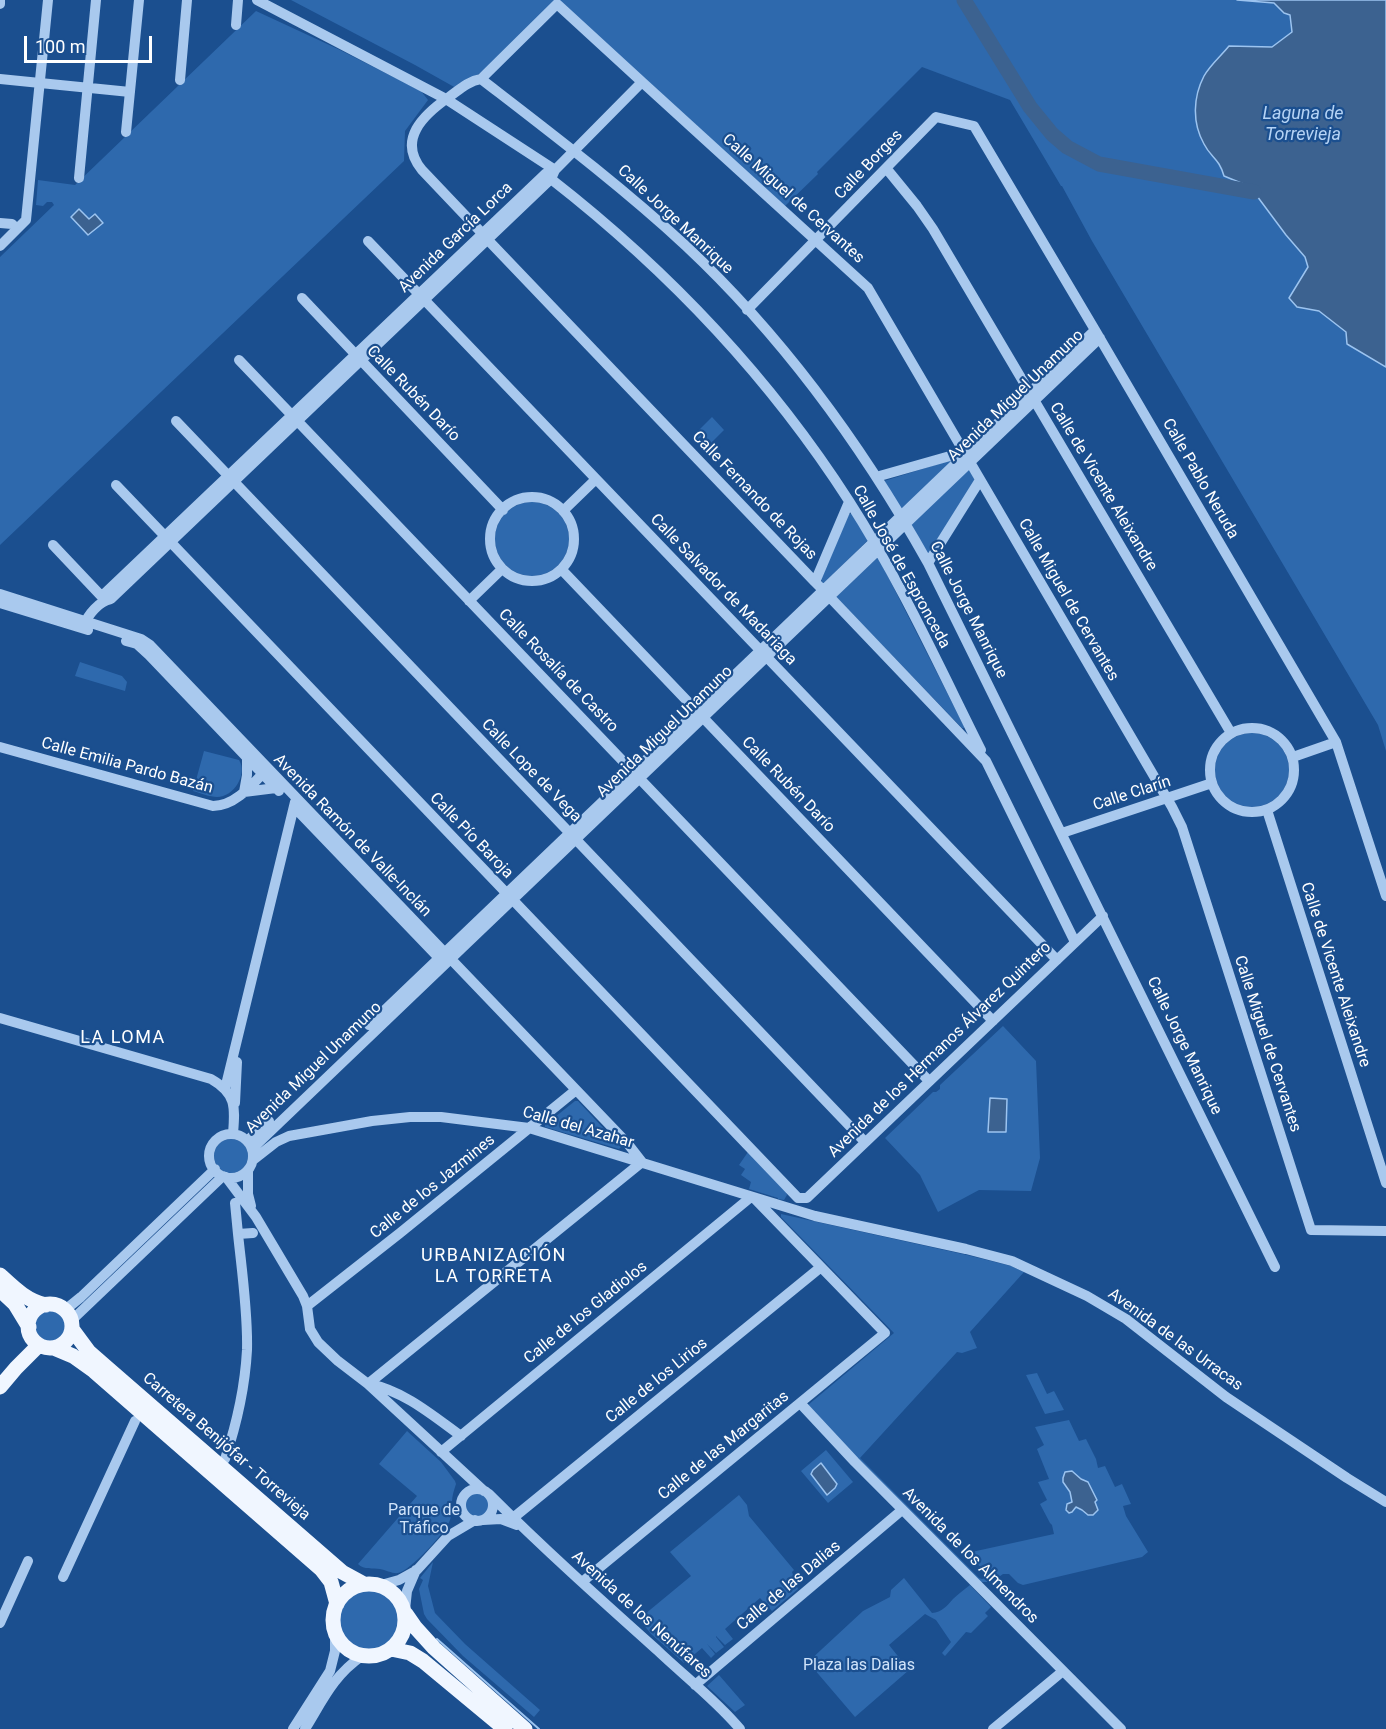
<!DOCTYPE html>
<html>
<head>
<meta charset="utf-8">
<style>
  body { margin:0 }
  #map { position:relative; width:1386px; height:1729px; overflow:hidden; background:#1b4f8f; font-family:Roboto,sans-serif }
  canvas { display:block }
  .scale { position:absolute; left:24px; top:36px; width:128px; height:27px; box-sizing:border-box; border:3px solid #fff; border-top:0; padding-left:8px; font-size:18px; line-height:21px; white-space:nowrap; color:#fff; -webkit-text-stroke:4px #1b4f8f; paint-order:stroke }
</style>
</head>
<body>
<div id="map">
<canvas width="1386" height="1729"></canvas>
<div class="scale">100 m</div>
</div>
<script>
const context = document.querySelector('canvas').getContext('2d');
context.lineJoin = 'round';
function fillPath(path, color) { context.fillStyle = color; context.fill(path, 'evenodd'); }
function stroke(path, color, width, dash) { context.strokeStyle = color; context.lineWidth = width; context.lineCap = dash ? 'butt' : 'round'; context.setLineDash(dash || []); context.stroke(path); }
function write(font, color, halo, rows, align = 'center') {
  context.font = font + ' Roboto,sans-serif'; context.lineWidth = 4.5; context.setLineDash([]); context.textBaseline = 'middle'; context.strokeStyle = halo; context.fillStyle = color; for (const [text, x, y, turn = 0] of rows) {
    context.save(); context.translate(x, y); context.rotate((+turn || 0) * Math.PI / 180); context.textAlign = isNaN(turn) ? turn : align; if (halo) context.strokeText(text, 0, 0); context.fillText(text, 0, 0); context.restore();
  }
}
fillPath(new Path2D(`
  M 291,0 L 557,0 L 485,70 L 456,88 L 415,65 Z
  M 558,0 L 1386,0 L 1386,751 L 1378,725 L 1092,241 L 1062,186 L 1061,186 L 1010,100 L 922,67 L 817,172 L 818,174 L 785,206 Z
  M 256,11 L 338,49 L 421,91 L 428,100 L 405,131 L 404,161 L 0,545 L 0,257 L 54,205 L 52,202 L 47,202 L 43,206 L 36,205 L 38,180 L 75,185 Z
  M 712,417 L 724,430 L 706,448 L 694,435 Z
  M 951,460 L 952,461 L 901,509 L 884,481 Z
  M 969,469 L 975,480 L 928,555 L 910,523 Z
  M495 539a37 37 0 1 1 74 0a37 37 0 1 1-74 0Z
  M 849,514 L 852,514 L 868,540 L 823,584 L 821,579 Z
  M 878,557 L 964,726 L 964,728 L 962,728 L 836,597 Z
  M 80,662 L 122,676 L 127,682 L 125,691 L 75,676 Z
  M1215 770a37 37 0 1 1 74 0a37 37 0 1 1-74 0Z
  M 204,751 L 239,760 C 248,774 234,797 217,797 C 210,797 200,793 193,791 Z
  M 1003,1026 L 1036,1061 L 1040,1158 L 1031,1191 L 979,1190 L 938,1212 L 920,1175 L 885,1138 L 933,1092 L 936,1092 L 940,1089 L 940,1085 Z
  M 575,1101 L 578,1101 L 621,1147 L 619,1149 L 545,1127 L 545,1125 Z
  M214 1156a17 17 0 1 1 34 0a17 17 0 1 1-34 0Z
  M 748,1152 L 786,1192 L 787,1195 L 784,1200 L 778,1199 L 778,1198 L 749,1189 L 751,1182 L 741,1175 L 745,1169 L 739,1165 Z
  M 781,1214 L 967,1255 L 1011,1266 L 1024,1272 L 970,1332 L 977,1348 L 962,1353 L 957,1352 L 860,1458 L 979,1578 L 982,1579 L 985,1578 L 988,1582 L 980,1582 L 855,1457 L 808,1405 L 894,1333 L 781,1217 Z
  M34 1327a16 16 0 1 1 32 0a16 16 0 1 1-32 0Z
  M 1037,1373 L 1047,1394 L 1054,1391 L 1064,1410 L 1045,1414 L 1026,1375 Z
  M 1069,1420 L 1079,1441 L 1086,1439 L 1096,1459 L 1098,1468 L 1105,1466 L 1115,1487 L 1122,1484 L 1131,1504 L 1123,1506 L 1126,1516 L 1148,1552 L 1142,1557 L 1023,1585 L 1018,1583 L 1009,1574 L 1003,1574 L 996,1579 L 989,1576 L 967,1553 L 1054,1534 L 1052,1525 L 1050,1523 L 1040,1504 L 1047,1500 L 1038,1482 L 1049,1479 L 1037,1449 L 1044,1445 L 1035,1427 Z
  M 407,1431 L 441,1462 L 455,1481 L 456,1484 C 454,1490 452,1496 452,1502 C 451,1508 452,1515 450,1520 C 446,1532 410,1571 398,1573 C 393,1574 386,1570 380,1569 C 373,1568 364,1570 358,1564 L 417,1496 L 379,1464 Z
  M 826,1450 L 853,1482 L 828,1503 L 801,1471 Z
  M464 1505a13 13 0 1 1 26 0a13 13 0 1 1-26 0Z
  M 739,1495 L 747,1505 L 749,1516 L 794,1570 L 792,1572 L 798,1589 L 772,1611 L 760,1598 L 725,1629 L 733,1639 L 725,1645 L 716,1636 L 716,1637 L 724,1647 L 716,1653 L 707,1644 L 715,1654 L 711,1658 L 702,1648 L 684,1663 L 651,1634 L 639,1619 L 691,1576 L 670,1552 Z
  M 433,1562 L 428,1586 L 435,1613 L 465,1644 L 540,1710 L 534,1717 L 463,1656 L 427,1619 L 424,1614 L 419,1589 L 423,1580 L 420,1578 Z
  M 904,1578 L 932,1613 C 942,1612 947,1606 953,1599 C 958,1594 964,1590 970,1585 L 991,1607 L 985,1613 L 988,1616 L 971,1633 L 966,1632 L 945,1656 L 942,1653 L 951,1642 L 936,1620 L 925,1614 L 889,1645 L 909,1670 L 855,1717 L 808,1662 L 863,1611 L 890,1597 L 891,1590 Z
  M339 1619a30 30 0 1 1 60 0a30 30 0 1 1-60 0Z
  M 719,1675 L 745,1705 L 735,1712 L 707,1686 Z`), '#2e69ad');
const water = new Path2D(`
  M 1237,0 L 1386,0 L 1386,367 L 1347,344 L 1346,332 L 1319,311 L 1297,307 L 1289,298 L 1308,267 L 1305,257 L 1286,235 L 1254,192 L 1246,185 L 1224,176 C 1219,158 1211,158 1204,144 C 1192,123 1193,97 1204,76 C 1210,65 1221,56 1229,46 L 1272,47 L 1292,32 L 1290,15 L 1284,13 L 1274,3 Z
  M 79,209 L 89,219 L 95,214 L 103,223 L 88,235 L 71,217 Z
  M 990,1098 L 1007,1099 L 1006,1132 L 988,1132 Z
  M 821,1463 L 837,1484 L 835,1488 L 827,1495 L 811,1474 L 813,1470 Z
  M 1072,1471 L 1081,1479 L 1088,1482 L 1097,1500 L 1095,1502 L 1098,1510 L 1093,1515 L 1088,1515 L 1082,1510 L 1076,1507 L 1072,1512 L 1069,1513 L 1066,1510 L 1067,1504 L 1072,1502 L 1070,1492 L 1063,1482 L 1063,1478 L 1065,1472 Z`);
fillPath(water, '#3c6290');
stroke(water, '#9cc4f0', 1.5);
stroke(new Path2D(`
  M 437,1639 L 539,1729`), '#9cc4f0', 2);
stroke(new Path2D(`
  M 964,0 L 1030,107 L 1052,134 L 1067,147 L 1099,164 L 1254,192`), '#3c6290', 15);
stroke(new Path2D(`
  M 257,0 L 446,99 L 555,170 L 551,179 C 669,271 768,375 849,501 C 900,580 939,666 981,750
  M 0,4 L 0,0
  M 236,25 L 238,0
  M 0,79 L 130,92
  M 481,79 C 551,133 621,186 686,246 C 783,337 863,447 928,563 L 1275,1267
  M 180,80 L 187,0
  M 642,82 L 868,288 L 1172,807 L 1182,827 L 1311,1230 L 1386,1231
  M 126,132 L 139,0
  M 886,168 L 917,206 L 933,229 L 1231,733
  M 79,178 L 96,0
  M 0,223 L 12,224 L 17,229
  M 368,241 L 1057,960
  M 0,246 L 26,220 L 48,0
  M 302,298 L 503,510
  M 747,310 L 936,117 L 974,126 L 1095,330 L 1336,742 L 1386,896
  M 239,360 L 929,1081
  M 176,421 L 865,1142
  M 876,477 L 950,456 L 965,454
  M 116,485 L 798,1198 L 807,1198 L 1103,916
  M490 539a42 42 0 1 1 84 0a42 42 0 1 1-84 0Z
  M 563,511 L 596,479
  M 53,545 L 105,600
  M 928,563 L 980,480
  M 562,570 L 993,1021
  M 815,582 L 849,502
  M 0,594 L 141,639 L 150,645 L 628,1144 L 642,1162
  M 105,600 L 105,593 L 482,234 L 545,174 L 555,170 L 642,82 L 557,4 L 481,79 C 468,81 459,90 449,97 C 423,115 397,140 422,170 L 479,230 L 487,239 L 815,582 L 823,590 L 986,761 L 1075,942
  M 469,601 L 502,569
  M 0,603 L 88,630
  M 84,625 C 88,615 99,601 111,599 L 551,179
  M 126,641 L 137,644 L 149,655 L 279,791
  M1210 770a42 42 0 1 1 84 0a42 42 0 1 1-84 0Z
  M 0,747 L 213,806 C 235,806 252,785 266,770
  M 1293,757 L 1336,742
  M 244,792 L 247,775 L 247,759
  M 244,792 L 276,788
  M 294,807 L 439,958
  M 1267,810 L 1386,1183
  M 1062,833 L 1212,783
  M 0,1018 L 211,1079 C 237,1094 235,1108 233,1134
  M 369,1025 L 1095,330
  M 225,1089 L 295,802
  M 235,1103 L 237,1062
  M209 1156a22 22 0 1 1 44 0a22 22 0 1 1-44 0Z
  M 247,1141 L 269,1121
  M 252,1149 L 1100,338
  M 253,1160 L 276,1142 L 289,1136 L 372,1121 L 410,1117 L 441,1117 L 529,1128 L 815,1216 L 966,1249 L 1012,1261 L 1087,1296 L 1126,1319 L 1226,1397 L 1347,1478 L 1386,1502
  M 248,1170 L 248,1194 L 251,1206
  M 226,1177 L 256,1217 L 303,1296 L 307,1306 L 310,1329 L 318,1342 L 338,1361 L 368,1384 L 484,1491
  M 235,1203 L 238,1234
  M 307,1306 L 400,1233 L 576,1090
  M 65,1310 L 81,1297 L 215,1169
  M 72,1320 L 223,1176
  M 368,1384 L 642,1162
  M 369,1384 C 404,1391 432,1415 461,1436
  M 800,1403 L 855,1462 L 1121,1729
  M 441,1452 L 751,1197
  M 225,1459 C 237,1423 245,1387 247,1350 C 248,1313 242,1272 238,1234 L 253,1233
  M461 1505a16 16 0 1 1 32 0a16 16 0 1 1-32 0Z
  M 489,1494 C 543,1548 600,1599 657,1650 C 683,1675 717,1701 740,1729
  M 513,1518 L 821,1267
  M 483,1520 L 501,1519 L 517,1525
  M 63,1577 L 135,1421
  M 582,1582 L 885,1333 L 755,1199
  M 381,1585 L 399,1580 L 417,1570 L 448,1536 L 475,1520
  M 405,1610 L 407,1591 L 416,1570
  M 0,1623 L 28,1561
  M 695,1685 L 902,1510
  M 293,1729 L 330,1671 L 335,1651 L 335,1632
  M 305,1729 C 323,1700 333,1676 362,1656
  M 993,1729 L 1063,1671`), '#a9c9ee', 10);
stroke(new Path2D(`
  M 0,1275 C 14,1288 27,1301 46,1305
  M 0,1290 L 15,1304 L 29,1327
  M28 1326a22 22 0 1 1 44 0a22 22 0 1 1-44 0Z
  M 72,1329 L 89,1352 L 105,1366 L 342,1572 L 364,1584
  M 54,1348 L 73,1356 L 94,1371 L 321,1569 L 331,1582 L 337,1604
  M 0,1387 L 16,1368 L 39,1345
  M333 1620a36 36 0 1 1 72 0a36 36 0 1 1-72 0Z
  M 406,1614 L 415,1627 L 434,1648 L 525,1729
  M 391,1649 L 410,1653 L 423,1661 L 505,1729`), '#f0f6ff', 15);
write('16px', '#fff', '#1b4f8f', [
  ["Calle Borges",869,165,-46],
  ["Calle Miguel de Cervantes",793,199,42],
  ["Calle Jorge Manrique",675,220,43],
  ["Avenida García Lorca",456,238,-44],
  ["Calle Rubén Darío",413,394,46],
  ["Avenida Miguel Unamuno",1016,396,-44],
  ["Calle Pablo Neruda",1200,479,60],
  ["Calle de Vicente Aleixandre",1103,487,59],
  ["Calle Fernando de Rojas",754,496,46],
  ["Calle José de Espronceda",901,567,61],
  ["Calle Salvador de Madariaga",723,590,46],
  ["Calle Miguel de Cervantes",1068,600,60],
  ["Calle Jorge Manrique",968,610,63],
  ["Calle Rosalía de Castro",558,671,46],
  ["Avenida Miguel Unamuno",665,732,-44],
  ["Calle Emilia Pardo Bazán",127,766,15],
  ["Calle Lope de Vega",531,771,46],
  ["Calle Rubén Darío",788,785,46],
  ["Calle Clarín",1132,794,-18],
  ["Avenida Ramón de Valle-Inclán",352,836,46],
  ["Calle Pío Baroja",471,836,46],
  ["Calle de Vicente Aleixandre",1335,975,72],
  ["Calle Miguel de Cervantes",1267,1044,72],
  ["Calle Jorge Manrique",1184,1046,64],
  ["Avenida de los Hermanos Álvarez Quintero",940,1050,-44],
  ["Avenida Miguel Unamuno",314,1068,-44],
  ["Calle del Azahar",578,1128,16],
  ["Calle de los Jazmines",433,1187,-39],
  ["Calle de los Gladiolos",586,1313,-39],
  ["Avenida de las Urracas",1175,1340,36],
  ["Calle de los Lirios",657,1381,-39],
  ["Calle de las Margaritas",724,1446,-39],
  ["Carretera Benijófar - Torrevieja",226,1447,41],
  ["Avenida de los Almendros",970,1556,45],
  ["Calle de las Dalias",789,1586,-40],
  ["Avenida de los Nenúfares",641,1615,42]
]);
write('16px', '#cfe3fa', '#1b4f8f', [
  ["Parque de",424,1511],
  ["Tráfico",424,1529],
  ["Plaza las Dalias",859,1666]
]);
write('italic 18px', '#b5d3f5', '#1b4f8f', [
  ["Laguna de",1303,114],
  ["Torrevieja",1303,135]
]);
context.letterSpacing = '1.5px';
write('18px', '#fff', '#1b4f8f', [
  ["LA LOMA",123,1038],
  ["URBANIZACIÓN",494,1256],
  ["LA TORRETA",494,1277]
]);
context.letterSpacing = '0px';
</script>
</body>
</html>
